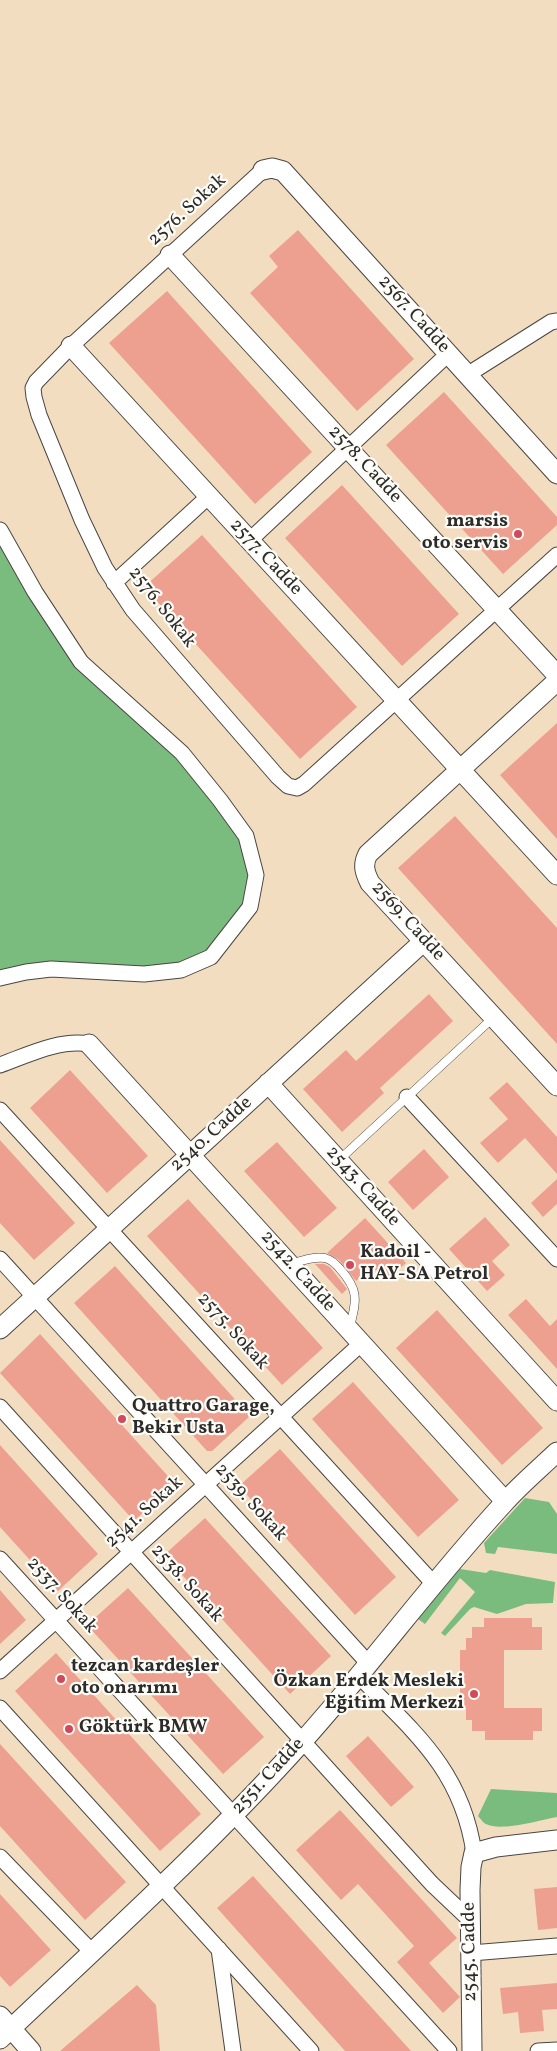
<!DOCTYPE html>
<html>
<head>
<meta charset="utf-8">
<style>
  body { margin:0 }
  canvas { display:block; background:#f3ddc0 }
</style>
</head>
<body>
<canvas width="557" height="2051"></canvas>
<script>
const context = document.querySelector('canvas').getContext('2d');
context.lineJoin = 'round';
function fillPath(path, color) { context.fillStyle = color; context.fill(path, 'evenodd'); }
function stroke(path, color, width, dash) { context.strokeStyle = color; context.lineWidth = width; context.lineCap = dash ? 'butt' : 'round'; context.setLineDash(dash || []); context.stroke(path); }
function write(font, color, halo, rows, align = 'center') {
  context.font = font + ' Vollkorn,serif'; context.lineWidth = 4.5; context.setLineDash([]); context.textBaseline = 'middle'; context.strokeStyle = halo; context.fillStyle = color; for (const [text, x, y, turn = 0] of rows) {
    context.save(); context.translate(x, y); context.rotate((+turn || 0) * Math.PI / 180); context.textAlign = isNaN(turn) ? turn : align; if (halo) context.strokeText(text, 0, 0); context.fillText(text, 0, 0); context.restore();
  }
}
fillPath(new Path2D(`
  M 0,530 L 81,662 L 182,753 L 246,836 L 250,907 L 211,957 L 181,970 L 87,970 L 0,978 Z
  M 525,1498 L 549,1502 L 557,1514 L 557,1554 L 498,1547 L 495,1554 L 486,1553 L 484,1543 Z
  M 460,1569 L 486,1573 L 490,1570 L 555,1582 L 553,1603 L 526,1604 L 497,1614 L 474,1607 L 470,1609 L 445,1636 L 441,1633 L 475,1592 L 460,1578 L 425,1624 L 418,1619 Z
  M 491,1789 L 557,1793 L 557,1817 C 540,1820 501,1832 486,1824 C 483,1823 481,1819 478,1816 Z`), '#7abc7e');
fillPath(new Path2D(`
  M 298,230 L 414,359 L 357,411 L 250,293 L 278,267 L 269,256 Z
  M 167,291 L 312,452 L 255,504 L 109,343 Z
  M 444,392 L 557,517 L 557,525 L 503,574 L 386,445 Z
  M 342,485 L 459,614 L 402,666 L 285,538 Z
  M 202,535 L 357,707 L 300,759 L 144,587 Z
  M 557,723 L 557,839 L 500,775 Z
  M 455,816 L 557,928 L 557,1044 L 398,868 Z
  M 429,994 L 453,1021 L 380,1088 L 384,1093 L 342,1132 L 303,1089 L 346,1050 L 356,1061 Z
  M 70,1070 L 148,1156 L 107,1193 L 30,1108 Z
  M 507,1082 L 557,1137 L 557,1174 L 525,1138 L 498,1163 L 480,1143 L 508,1119 L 489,1098 Z
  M 0,1140 L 75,1223 L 34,1260 L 0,1223 Z
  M 277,1142 L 337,1208 L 304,1237 L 244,1171 Z
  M 424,1149 L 449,1177 L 413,1210 L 388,1182 Z
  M 557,1179 L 557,1204 L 543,1217 L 531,1203 Z
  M 188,1199 L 323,1348 L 282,1385 L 147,1236 Z
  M 485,1217 L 510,1245 L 492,1261 L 505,1275 L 487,1291 L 449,1249 Z
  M 365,1218 L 406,1263 L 386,1281 L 372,1266 L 356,1281 L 339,1260 L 327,1253 Z
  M 315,1264 L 324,1264 L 330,1267 L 347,1289 L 342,1294 Z
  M 115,1266 L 250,1416 L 212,1451 L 207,1451 L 74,1303 Z
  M 526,1299 L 550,1326 L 557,1319 L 557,1369 L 508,1315 Z
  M 437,1310 L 543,1428 L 502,1465 L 396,1348 Z
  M 40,1334 L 175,1484 L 134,1521 L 0,1373 Z
  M 353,1382 L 459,1500 L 418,1537 L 312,1419 Z
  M 0,1445 L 98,1554 L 58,1591 L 0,1527 Z
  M 280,1449 L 396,1577 L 355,1615 L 239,1486 Z
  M 205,1518 L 331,1656 L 290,1694 L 164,1555 Z
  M 128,1588 L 264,1737 L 223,1774 L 87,1625 Z
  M 0,1590 L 26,1620 L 0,1644 Z
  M 484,1618 L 532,1618 L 532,1627 L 542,1627 L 542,1650 L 504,1650 L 504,1708 L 542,1708 L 542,1731 L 533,1731 L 533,1740 L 485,1740 L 485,1731 L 472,1731 L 472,1720 L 466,1720 L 466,1708 L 460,1708 L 460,1650 L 466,1650 L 466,1638 L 472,1638 L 472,1627 L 484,1627 Z
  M 56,1653 L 201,1814 L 160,1851 L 15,1691 Z
  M 368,1736 L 414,1787 L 391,1807 L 346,1756 Z
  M 0,1744 L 126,1882 L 85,1920 L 0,1826 Z
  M 340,1810 L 457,1938 L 429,1963 L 460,1997 L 443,2013 L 397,1962 L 414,1946 L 358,1884 L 341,1900 L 296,1850 Z
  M 253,1876 L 373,2009 L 411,2051 L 345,2051 L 337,2042 L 217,1908 Z
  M 557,1887 L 557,1928 L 538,1930 L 534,1889 Z
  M 0,1894 L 51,1950 L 10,1987 L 0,1976 Z
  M 557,1983 L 557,2009 L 542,2010 L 544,2031 L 520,2033 L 518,2012 L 503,2014 L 500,1988 Z
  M 137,1985 L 156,2005 L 160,2051 L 60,2051 Z`), '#eea090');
const service = new Path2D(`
  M 339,1160 L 494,1017
  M 290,1264 C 301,1261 314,1256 325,1258 C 332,1260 336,1264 340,1269 C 360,1291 356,1301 350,1327`);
const minor = new Path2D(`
  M 263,170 L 71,346 L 36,382 L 33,388 L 34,397 L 39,415 L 82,520 L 105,568 L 133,610 L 278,777 L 288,786 L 297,788 L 304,784 L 557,555
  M 467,375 L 551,322 L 557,321
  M 0,530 L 35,592 L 81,662 L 182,753 L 220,800 L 246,836 L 256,875 L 250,907 L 211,957 L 181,970 L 144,974 L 51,969 L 26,972 L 0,978
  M 250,540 L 448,354
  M 114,583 L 209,496
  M 0,1065 C 28,1055 59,1039 89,1044
  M 407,1097 L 557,1259
  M 0,1110 L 433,1583
  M 0,1259 L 369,1664
  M 0,1407 L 432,1884 L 470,1920
  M 0,1559 L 449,2051
  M 0,1671 L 362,1343
  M 359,1676 C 414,1732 462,1770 474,1853
  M 0,1708 L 311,2051
  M 0,1857 L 91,1951
  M 219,1949 L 233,2051
  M 471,1953 L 557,1946
  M 538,2051 L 557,2050`);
const tertiary = new Path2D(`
  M 263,170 L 272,168 L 283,171 L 557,474
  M 170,255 L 557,675
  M 71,346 L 557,875
  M 557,681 L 368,854 C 362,865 365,873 370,883 L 557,1086
  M 89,1044 L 505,1501
  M 268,1083 L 557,1401
  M 0,1329 L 424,941
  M 0,2016 L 31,2051
  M 0,2039 C 102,1942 208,1847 302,1742 C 372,1664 433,1580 504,1503 C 520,1485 539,1469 557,1452
  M 472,2051 L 470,1890 L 471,1867 L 474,1853 L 496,1847 L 557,1840`);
stroke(service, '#494641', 9);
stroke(minor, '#494641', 17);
stroke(tertiary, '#494641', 21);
stroke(service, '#fff', 8);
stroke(minor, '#fff', 15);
stroke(tertiary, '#fff', 19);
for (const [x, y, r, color] of [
  [518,534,5,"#d1495b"],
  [350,1265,5,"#d1495b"],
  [122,1419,5,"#d1495b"],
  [61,1679,5,"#d1495b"],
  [474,1694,5,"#d1495b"],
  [69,1729,5,"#d1495b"]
]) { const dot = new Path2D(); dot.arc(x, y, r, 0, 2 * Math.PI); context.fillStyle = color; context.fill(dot); stroke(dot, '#fdfcf7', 2); }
write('19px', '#2b2b2b', '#fdfcf7', [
  ["2576. Sokak",188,211,-42],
  ["2567. Cadde",413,315,48],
  ["2578. Cadde",364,465,47],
  ["2577. Cadde",265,558,47],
  ["2576. Sokak",161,608,52],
  ["2569. Cadde",407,922,48],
  ["2540. Cadde",212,1135,-42],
  ["2543. Cadde",362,1187,48],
  ["2542. Cadde",297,1272,48],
  ["2575. Sokak",232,1332,48],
  ["2539. Sokak",250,1503,48],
  ["2541. Sokak",145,1513,-42],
  ["2538. Sokak",186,1584,48],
  ["2537. Sokak",61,1596,48],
  ["2551. Cadde",269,1777,-47],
  ["2545. Cadde",471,1952,-91]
]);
write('bold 19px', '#2b2b2b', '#fdfcf7', [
  ["marsis",508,523,"right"],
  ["oto servis",508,545,"right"],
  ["Kadoil -",360,1254],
  ["HAY-SA Petrol",360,1276],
  ["Quattro Garage,",132,1408],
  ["Bekir Usta",132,1430],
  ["tezcan kardeşler",71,1668],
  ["oto onarımı",71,1690],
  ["Özkan Erdek Mesleki",464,1683,"right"],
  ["Eğitim Merkezi",464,1705,"right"],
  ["Göktürk BMW",79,1729]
], 'left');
</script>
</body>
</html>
